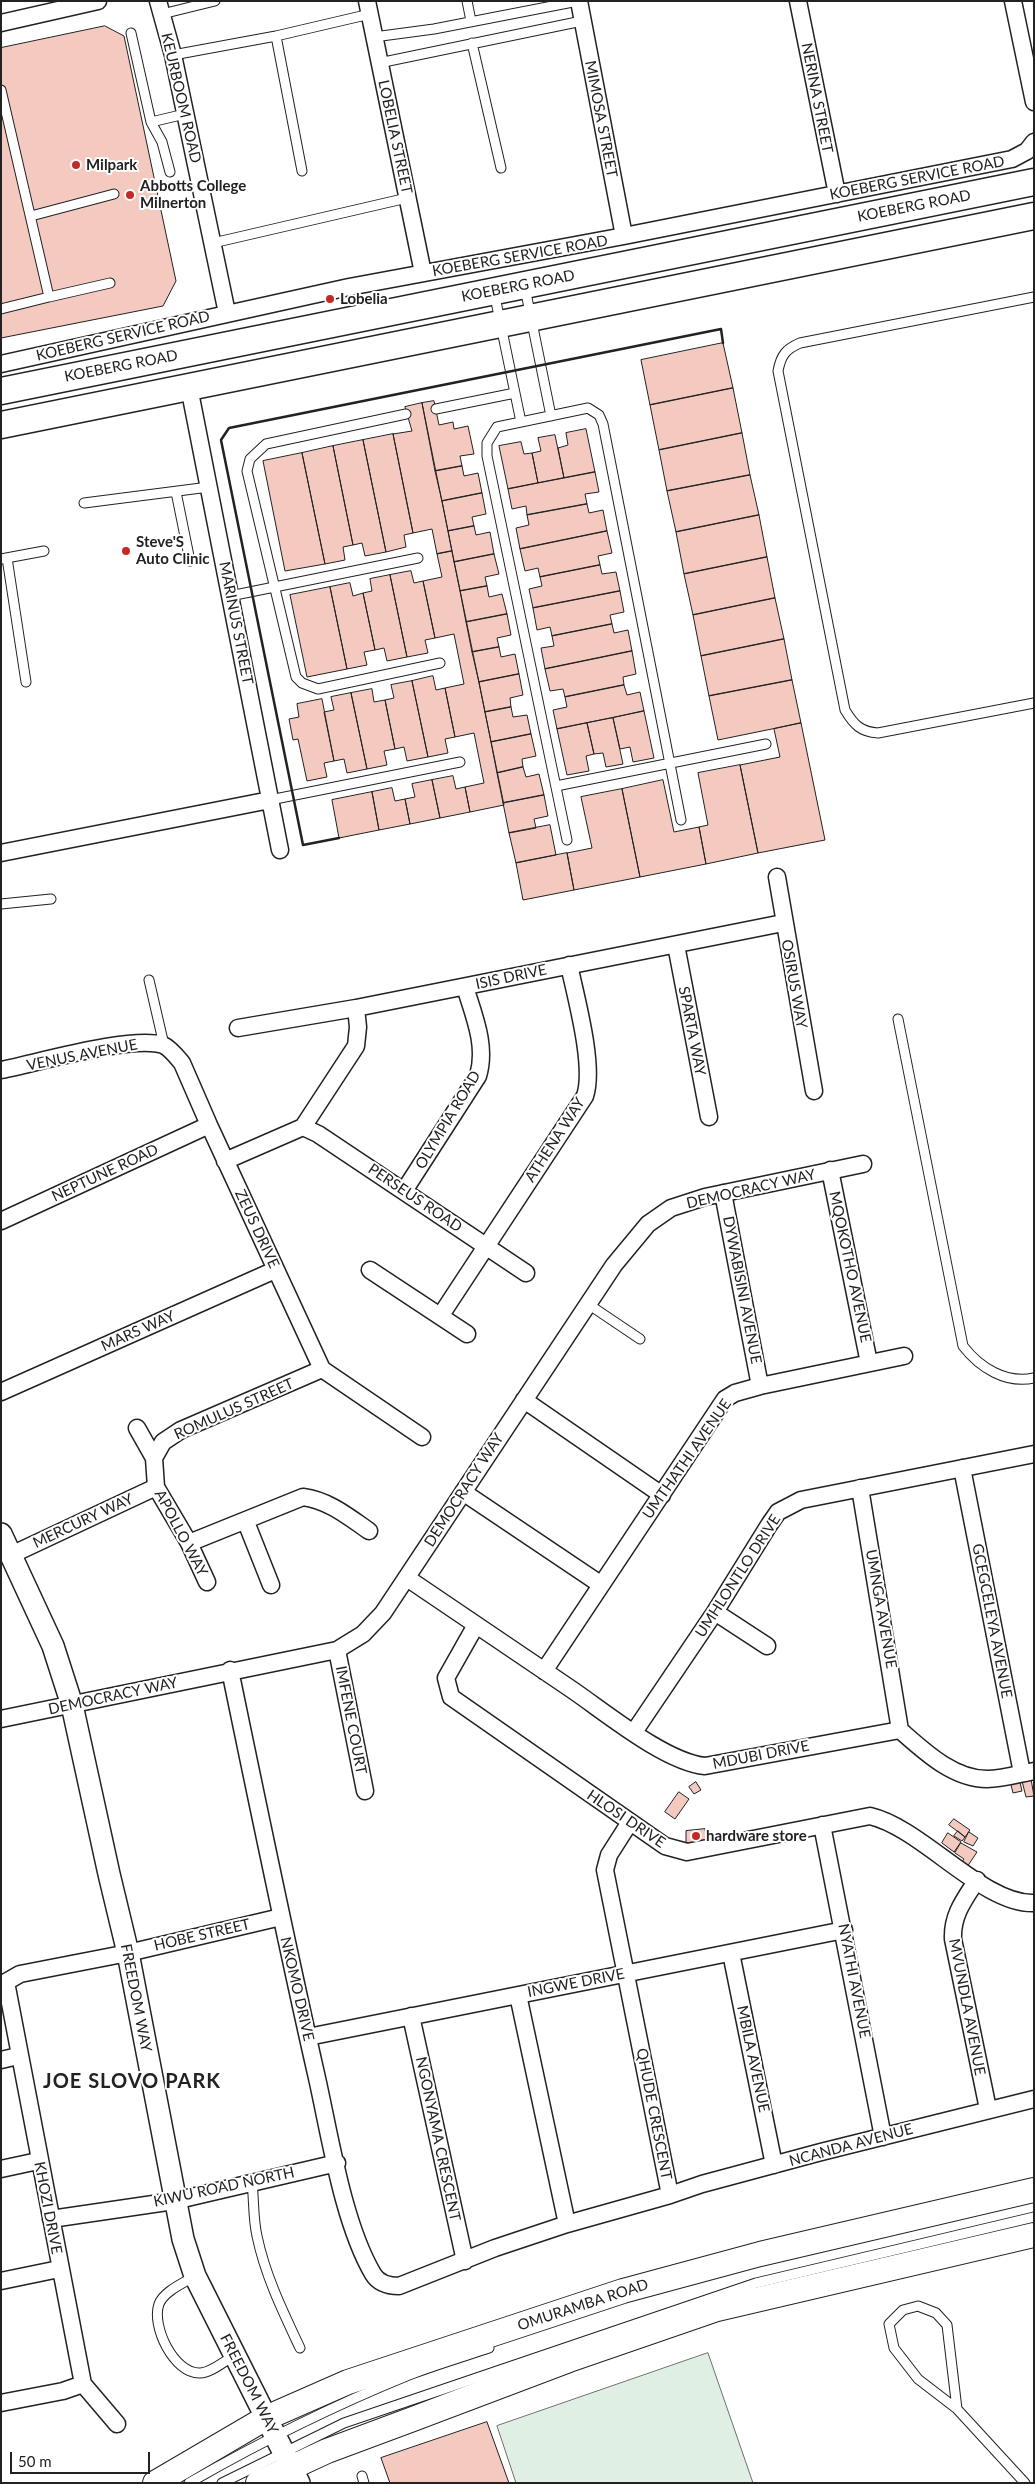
<!DOCTYPE html>
<html>
<head>
<meta charset="utf-8">
<style>
  body { margin:0 }
  #map { position:relative; width:1035px; height:2484px; overflow:hidden; background:#fff; font-family:Lato,sans-serif }
  canvas { display:block }
  .frame { position:absolute; inset:0; border:2px solid #222; pointer-events:none }
  .scale { position:absolute; left:10px; top:2452px; width:140px; height:22px; box-sizing:border-box; border:2px solid #222; border-top:0; padding-left:6px; font-size:15px; line-height:18px; white-space:nowrap; color:#222; -webkit-text-stroke:4px #fff; paint-order:stroke }
</style>
</head>
<body>
<div id="map">
<canvas width="1035" height="2484"></canvas>
<div class="frame"></div>
<div class="scale">50 m</div>
</div>
<script>
const context = document.querySelector('canvas').getContext('2d');
context.lineJoin = 'round';
function fillPath(path, color) { context.fillStyle = color; context.fill(path, 'evenodd'); }
function stroke(path, color, width, dash) { context.strokeStyle = color; context.lineWidth = width; context.lineCap = dash ? 'butt' : 'round'; context.setLineDash(dash || []); context.stroke(path); }
function write(font, color, halo, rows, align = 'center') {
  context.font = font + ' Lato,sans-serif'; context.lineWidth = 4; context.setLineDash([]); context.textBaseline = 'middle'; context.strokeStyle = halo; context.fillStyle = color; for (const [text, x, y, turn = 0] of rows) {
    context.save(); context.translate(x, y); context.rotate((+turn || 0) * Math.PI / 180); context.textAlign = isNaN(turn) ? turn : align; if (halo) context.strokeText(text, 0, 0); context.fillText(text, 0, 0); context.restore();
  }
}
const green = new Path2D(`
  M 708,2353 L 753,2483 L 516,2483 L 497,2426 Z`);
fillPath(green, '#e0efe3');
stroke(green, '#6f6f6f', 1);
const building = new Path2D(`
  M 105,26 L 124,36 L 176,281 L 163,306 L 1,338 L 1,48 Z
  M 723,343 L 733,388 L 650,405 L 641,360 Z
  M 733,388 L 742,433 L 659,450 L 650,405 Z
  M 434,401 L 439,425 L 453,422 L 454,429 L 468,426 L 474,454 L 460,456 L 462,466 L 435,471 L 422,403 Z
  M 422,403 L 452,551 L 437,554 L 432,529 L 413,533 L 393,434 L 412,431 L 405,407 Z
  M 586,429 L 595,472 L 564,478 L 558,448 L 568,445 L 566,433 Z
  M 742,433 L 750,475 L 667,491 L 659,450 Z
  M 393,434 L 413,533 L 404,535 L 406,547 L 386,552 L 363,440 Z
  M 555,435 L 564,478 L 538,483 L 532,453 L 541,451 L 538,438 Z
  M 363,440 L 386,552 L 365,556 L 362,543 L 353,545 L 333,446 Z
  M 521,442 L 524,454 L 532,453 L 538,483 L 508,489 L 499,446 Z
  M 333,446 L 353,545 L 343,547 L 345,560 L 325,564 L 302,453 Z
  M 302,453 L 325,564 L 285,571 L 263,461 Z
  M 462,466 L 464,476 L 478,473 L 482,493 L 442,501 L 435,471 Z
  M 595,472 L 599,492 L 585,494 L 587,504 L 527,515 L 526,506 L 512,509 L 508,489 Z
  M 750,475 L 759,515 L 676,532 L 667,491 Z
  M 482,493 L 486,514 L 472,517 L 474,526 L 448,531 L 442,501 Z
  M 587,504 L 589,513 L 603,510 L 607,531 L 520,549 L 516,528 L 529,525 L 527,515 Z
  M 759,515 L 767,557 L 684,574 L 676,532 Z
  M 474,526 L 476,535 L 490,532 L 494,554 L 454,562 L 448,531 Z
  M 607,531 L 612,553 L 598,556 L 600,565 L 540,577 L 538,568 L 525,571 L 520,549 Z
  M 452,551 L 504,805 L 470,812 L 465,787 L 484,783 L 474,733 L 455,737 L 445,688 L 464,684 L 454,634 L 435,638 L 423,581 L 442,577 L 437,554 Z
  M 494,554 L 499,574 L 485,577 L 487,586 L 460,591 L 454,562 Z
  M 767,557 L 775,598 L 693,615 L 684,574 Z
  M 600,565 L 602,574 L 616,572 L 620,591 L 533,608 L 529,589 L 542,586 L 540,577 Z
  M 411,571 L 414,583 L 423,581 L 435,638 L 425,640 L 428,653 L 407,657 L 390,575 Z
  M 390,575 L 407,657 L 387,661 L 384,648 L 375,650 L 363,593 L 372,591 L 370,579 Z
  M 350,583 L 353,596 L 363,593 L 375,650 L 364,652 L 367,665 L 347,669 L 330,587 Z
  M 487,586 L 489,597 L 502,594 L 507,614 L 466,622 L 460,591 Z
  M 330,587 L 347,669 L 307,677 L 290,595 Z
  M 620,591 L 624,612 L 610,615 L 612,624 L 552,636 L 550,627 L 537,630 L 533,608 Z
  M 775,598 L 784,639 L 701,656 L 693,615 Z
  M 507,614 L 511,635 L 497,638 L 499,647 L 472,652 L 466,622 Z
  M 612,624 L 614,633 L 628,630 L 632,651 L 545,669 L 541,648 L 554,646 L 552,636 Z
  M 784,639 L 792,680 L 709,696 L 701,656 Z
  M 499,647 L 501,657 L 515,654 L 519,674 L 479,682 L 472,652 Z
  M 632,651 L 636,674 L 623,677 L 624,685 L 565,697 L 563,689 L 550,691 L 545,669 Z
  M 519,674 L 523,695 L 510,698 L 511,707 L 485,712 L 479,682 Z
  M 433,676 L 436,690 L 445,688 L 455,737 L 445,739 L 448,753 L 428,757 L 412,681 Z
  M 792,680 L 801,723 L 718,740 L 709,696 Z
  M 412,681 L 428,757 L 407,761 L 404,747 L 395,749 L 385,700 L 394,698 L 391,685 Z
  M 624,685 L 627,695 L 640,692 L 644,711 L 557,729 L 553,710 L 567,707 L 565,697 Z
  M 372,689 L 374,702 L 385,700 L 395,749 L 384,751 L 387,765 L 367,769 L 351,693 Z
  M 351,693 L 367,769 L 347,773 L 344,759 L 334,761 L 324,712 L 334,710 L 331,697 Z
  M 322,699 L 334,761 L 324,763 L 327,777 L 307,781 L 298,739 L 293,740 L 289,719 L 299,717 L 297,704 Z
  M 511,707 L 513,717 L 527,715 L 531,734 L 491,742 L 485,712 Z
  M 644,711 L 654,758 L 633,762 L 630,747 L 620,749 L 613,718 Z
  M 613,718 L 623,764 L 606,767 L 603,753 L 594,754 L 587,723 Z
  M 587,723 L 594,754 L 586,756 L 589,771 L 567,775 L 557,729 Z
  M 801,723 L 825,840 L 758,853 L 740,765 L 780,757 L 774,729 Z
  M 531,734 L 536,756 L 522,759 L 523,767 L 497,773 L 491,742 Z
  M 740,765 L 758,853 L 706,864 L 699,827 L 708,825 L 698,773 Z
  M 523,767 L 526,777 L 539,774 L 544,795 L 503,803 L 497,773 Z
  M 453,776 L 456,789 L 465,787 L 470,812 L 440,818 L 432,780 Z
  M 432,780 L 440,818 L 410,824 L 405,799 L 415,797 L 412,784 Z
  M 663,780 L 674,832 L 699,827 L 706,864 L 640,877 L 622,789 Z
  M 392,788 L 395,801 L 405,799 L 410,824 L 379,830 L 372,792 Z
  M 622,789 L 640,877 L 574,890 L 567,853 L 592,848 L 581,797 Z
  M 372,792 L 379,830 L 339,838 L 332,800 Z
  M 544,795 L 548,816 L 534,819 L 536,828 L 509,833 L 503,803 Z
  M 550,825 L 556,855 L 516,863 L 509,833 Z
  M 567,853 L 574,890 L 523,900 L 516,863 Z
  M 1031,1779 L 1034,1796 L 1026,1797 L 1022,1781 Z
  M 696,1782 L 701,1790 L 694,1794 L 689,1787 Z
  M 1020,1782 L 1022,1791 L 1013,1793 L 1011,1785 Z
  M 679,1792 L 689,1799 L 675,1819 L 665,1812 Z
  M 954,1819 L 970,1830 L 965,1837 L 949,1825 Z
  M 705,1829 L 707,1841 L 686,1844 L 686,1831 Z
  M 958,1831 L 965,1837 L 962,1841 L 954,1836 Z
  M 969,1832 L 978,1838 L 973,1846 L 964,1842 Z
  M 948,1833 L 961,1842 L 954,1852 L 942,1843 Z
  M 961,1843 L 977,1852 L 967,1867 L 961,1863 L 964,1859 L 955,1853 Z
  M 487,2422 L 509,2483 L 390,2483 L 381,2458 Z`);
fillPath(building, '#f3c9c0');
stroke(building, '#222', 1);
const service = new Path2D(`
  M 467,1 L 471,21
  M 162,14 L 215,1
  M 131,33 L 151,122 L 185,114
  M 276,36 L 302,171
  M 374,37 L 434,29 L 578,1
  M 472,43 L 501,168
  M 173,55 L 276,36 L 370,14
  M 379,63 L 582,21
  M 1,90 L 49,297 L 1,309
  M 151,122 L 162,142 L 170,172
  M 31,216 L 114,194
  M 213,243 L 407,198
  M 525,288 L 551,416
  M 494,292 L 521,422
  M 49,297 L 110,283
  M 1034,297 L 800,343 C 786,349 781,355 778,371 L 845,710 C 854,725 861,732 878,733 L 1034,703
  M 436,409 L 515,393
  M 406,414 L 266,444 L 250,459 L 247,471 L 296,677 L 302,683 L 318,689 L 440,663
  M 176,492 L 190,561
  M 84,503 L 209,487
  M 7,558 L 26,682
  M 1,559 L 44,551
  M 230,596 L 418,558
  M 556,786 L 766,744
  M 270,800 L 460,762
  M 567,840 L 487,456 L 487,443 L 497,427 L 588,408 L 599,415 L 603,424 L 681,820
  M 1,904 L 51,899
  M 149,980 L 164,1045
  M 898,1019 L 963,1346 C 980,1368 1006,1384 1034,1378
  M 588,1304 L 640,1339
  M 252,2182 C 254,2199 253,2219 257,2236 C 265,2275 283,2312 300,2348
  M 195,2276 C 184,2283 164,2291 159,2304 C 151,2326 174,2374 200,2373 C 211,2373 224,2361 234,2356
  M 957,2409 L 947,2325 L 936,2313 L 918,2306 L 903,2310 L 889,2324 L 894,2348 L 918,2379 L 957,2409 L 1025,2483
  M 362,2476 L 364,2483
  M 189,2483 C 260,2442 333,2406 409,2375 C 435,2365 462,2357 489,2348
  M 222,2483 L 344,2423 L 756,2283 L 1034,2217`);
const minor = new Path2D(`
  M 158,1 L 173,55 L 227,313
  M 367,1 L 423,273
  M 579,1 L 624,236
  M 798,1 L 837,194
  M 1013,1 L 1034,102
  M 1,23 L 98,1
  M 1,364 L 349,287 L 624,236 L 1012,159 L 1027,151 L 1034,142
  M 189,387 L 280,850
  M 1,853 L 270,800
  M 777,877 L 814,1091
  M 676,945 L 709,1117
  M 238,1028 L 356,1008 L 783,923
  M 1,1070 C 37,1063 132,1035 163,1045 C 170,1048 177,1057 182,1063 L 209,1125 L 322,1369 L 422,1437
  M 303,1127 L 318,1134 L 526,1273
  M 225,1161 L 303,1127 L 356,1046 L 358,1027 L 356,1008
  M 830,1170 L 869,1363
  M 404,1191 L 478,1076 C 487,1046 474,1016 465,987
  M 723,1193 L 760,1386
  M 1,1221 L 209,1125
  M 370,1270 L 467,1334
  M 441,1315 L 585,1096 C 595,1066 576,998 569,965
  M 1,1392 L 275,1270
  M 524,1400 L 662,1495
  M 137,1428 L 154,1458 L 156,1487 L 189,1543 L 207,1582
  M 154,1458 L 163,1442 L 181,1430 L 322,1369
  M 962,1468 L 1022,1773
  M 860,1488 L 900,1730
  M 463,1492 L 600,1584
  M 246,1522 L 271,1585
  M 189,1543 L 303,1497 C 328,1500 349,1517 369,1531
  M 11,1555 L 156,1487
  M 407,1578 C 461,1615 516,1652 571,1689 C 605,1712 665,1762 705,1766 L 900,1730 C 924,1751 953,1779 987,1779 C 1002,1779 1019,1774 1034,1771
  M 715,1612 L 767,1646
  M 476,1625 L 446,1678 L 451,1697 L 665,1846 L 687,1852 L 870,1816 C 922,1828 983,1905 1034,1903
  M 337,1650 L 365,1791
  M 230,1670 C 258,1806 286,1942 317,2078 C 330,2136 343,2223 373,2274 C 379,2284 389,2286 399,2286 L 495,2248 L 567,2224
  M 544,1671 L 725,1399 L 735,1393 L 760,1386 L 904,1356
  M 1,1719 L 337,1650 L 363,1634 L 383,1613 L 614,1265 L 648,1224 L 671,1208 L 705,1197 L 863,1164
  M 634,1732 L 715,1612 L 769,1525 L 778,1512 L 801,1500 L 1034,1454
  M 822,1825 L 883,2137
  M 977,1880 C 964,1900 952,1915 953,1939 L 988,2109
  M 731,1953 L 774,2165
  M 518,1995 L 567,2224 L 670,2195 L 605,1870 L 609,1855 L 630,1822
  M 411,2016 L 465,2261
  M 308,2037 L 844,1930
  M 1,2060 L 18,2056
  M 1,2169 L 38,2161
  M 670,2195 L 702,2184 L 821,2152 L 1034,2099
  M 51,2219 L 174,2201 L 337,2163
  M 1,2281 L 59,2269
  M 1,2403 L 63,2391 L 83,2384
  M 117,2424 L 83,2384 L 6,1982 L 20,1974 L 128,1953 L 281,1917`);
const tertiary = new Path2D(`
  M 1,1534 L 53,1646 L 72,1705 L 109,1874 L 128,1953 L 183,2239 L 195,2276 L 299,2483`);
const secondary = new Path2D(`
  M 155,2483 L 266,2418 L 348,2382 L 623,2291 L 760,2254 L 1034,2190
  M 258,2483 L 327,2451 L 413,2419 L 569,2360 L 717,2309 L 1034,2235`);
const primary = new Path2D(`
  M 1,391 L 1034,182
  M 1,425 L 1034,216`);
stroke(service, '#222', 11);
stroke(minor, '#222', 19);
stroke(tertiary, '#222', 24);
stroke(secondary, '#222', 26);
stroke(primary, '#222', 29);
stroke(service, '#fff', 9);
stroke(minor, '#fff', 16);
stroke(tertiary, '#fff', 21);
stroke(secondary, '#fff', 24);
stroke(primary, '#fff', 26);
stroke(new Path2D(`
  M 339,838 L 303,845 L 221,440 L 229,428 L 721,329 L 723,343`), '#222', 2.5);
for (const [x, y, r, color] of [
  [76,165,5,"#c62828"],
  [130,195,5,"#c62828"],
  [330,299,5,"#c62828"],
  [126,551,5,"#c62828"],
  [696,1836,5,"#c62828"]
]) { const dot = new Path2D(); dot.arc(x, y, r, 0, 2 * Math.PI); context.fillStyle = color; context.fill(dot); stroke(dot, '#fff', 2); }
write('15px', '#222', '#fff', [
  ["KEURBOOM ROAD",181,98,77],
  ["NERINA STREET",817,98,79],
  ["MIMOSA STREET",601,119,79],
  ["LOBELIA STREET",395,137,78],
  ["KOEBERG SERVICE ROAD",917,178,-11],
  ["KOEBERG ROAD",914,206,-11],
  ["KOEBERG SERVICE ROAD",520,256,-10],
  ["KOEBERG ROAD",518,286,-11],
  ["KOEBERG SERVICE ROAD",123,336,-13],
  ["KOEBERG ROAD",121,366,-11],
  ["MARINUS STREET",236,623,79],
  ["ISIS DRIVE",511,977,-12],
  ["OSIRUS WAY",794,984,80],
  ["SPARTA WAY",692,1031,79],
  ["VENUS AVENUE",82,1055,-11],
  ["OLYMPIA ROAD",448,1120,-59],
  ["ATHENA WAY",555,1140,-57],
  ["NEPTUNE ROAD",105,1173,-25],
  ["DEMOCRACY WAY",751,1189,-13],
  ["PERSEUS ROAD",415,1198,34],
  ["ZEUS DRIVE",257,1229,65],
  ["MQOKOTHO AVENUE",850,1267,78],
  ["DYWABISINI AVENUE",742,1290,79],
  ["MARS WAY",138,1331,-24],
  ["ROMULUS STREET",234,1409,-24],
  ["UMTHATHI AVENUE",687,1459,-55],
  ["DEMOCRACY WAY",464,1490,-57],
  ["MERCURY WAY",83,1521,-25],
  ["APOLLO WAY",181,1533,62],
  ["UMHLONTLO DRIVE",738,1576,-57],
  ["UMNGA AVENUE",881,1609,80],
  ["GCEGCELEYA AVENUE",992,1621,79],
  ["DEMOCRACY WAY",113,1696,-12],
  ["IMFENE COURT",351,1720,79],
  ["MDUBI DRIVE",761,1755,-11],
  ["HLOSI DRIVE",626,1819,34],
  ["HOBE STREET",202,1935,-13],
  ["NYATHI AVENUE",854,1981,79],
  ["INGWE DRIVE",576,1983,-11],
  ["NKOMO DRIVE",297,1989,77],
  ["FREEDOM WAY",136,1998,79],
  ["MVUNDLA AVENUE",967,2007,79],
  ["MBILA AVENUE",753,2059,78],
  ["QHUDE CRESCENT",654,2114,79],
  ["NGONYAMA CRESCENT",438,2139,78],
  ["NCANDA AVENUE",851,2145,-15],
  ["KIWU ROAD NORTH",224,2187,-12],
  ["KHOZI DRIVE",48,2208,79],
  ["OMURAMBA ROAD",583,2305,-18],
  ["FREEDOM WAY",249,2384,63]
]);
write('bold 15px', '#222', '#fff', [
  ["Milpark",86,165],
  ["Abbotts College",140,186],
  ["Milnerton",140,203],
  ["Lobelia",340,299],
  ["Steve'S",136,542],
  ["Auto Clinic",136,559],
  ["hardware store",706,1836]
], 'left');
context.letterSpacing = '1px';
write('bold 20px', '#222', '#fff', [
  ["JOE SLOVO PARK",132,2082]
]);
context.letterSpacing = '0px';
</script>
</body>
</html>
